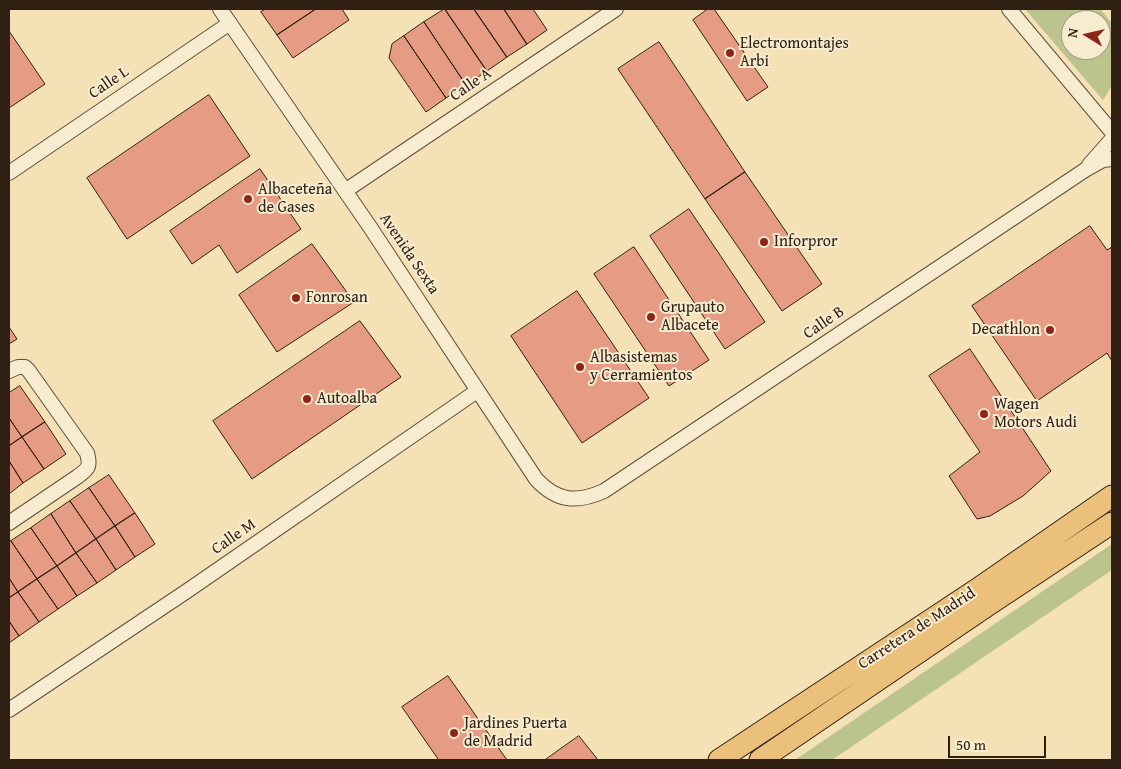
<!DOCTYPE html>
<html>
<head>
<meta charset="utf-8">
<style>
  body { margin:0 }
  #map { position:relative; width:1121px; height:769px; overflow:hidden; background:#f4e1b6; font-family:"Gentium Book Plus",serif }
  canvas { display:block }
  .frame { position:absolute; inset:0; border:10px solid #2f2013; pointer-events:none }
  .north { position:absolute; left:1061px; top:10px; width:50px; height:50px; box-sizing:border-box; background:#f8ecd0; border:1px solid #a89a84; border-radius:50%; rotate:279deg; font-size:14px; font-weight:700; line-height:20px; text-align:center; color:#2f2013 }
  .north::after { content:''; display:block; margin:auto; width:18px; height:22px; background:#8f2418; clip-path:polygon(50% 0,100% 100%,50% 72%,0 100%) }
  .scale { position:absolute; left:948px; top:736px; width:98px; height:22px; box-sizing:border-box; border:2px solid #2f2013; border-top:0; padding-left:6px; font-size:15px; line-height:18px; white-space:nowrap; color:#2f2013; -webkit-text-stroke:4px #f8ecd0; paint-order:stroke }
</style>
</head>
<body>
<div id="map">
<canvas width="1121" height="769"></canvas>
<div class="frame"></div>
<div class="north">N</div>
<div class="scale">50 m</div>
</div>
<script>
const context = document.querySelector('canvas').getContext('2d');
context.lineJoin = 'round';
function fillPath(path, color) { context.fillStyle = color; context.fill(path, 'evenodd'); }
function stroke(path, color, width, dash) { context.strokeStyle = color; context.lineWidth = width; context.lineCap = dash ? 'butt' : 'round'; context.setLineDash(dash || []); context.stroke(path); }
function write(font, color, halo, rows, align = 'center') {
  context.font = font + ' "Gentium Book Plus",serif'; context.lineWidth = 4; context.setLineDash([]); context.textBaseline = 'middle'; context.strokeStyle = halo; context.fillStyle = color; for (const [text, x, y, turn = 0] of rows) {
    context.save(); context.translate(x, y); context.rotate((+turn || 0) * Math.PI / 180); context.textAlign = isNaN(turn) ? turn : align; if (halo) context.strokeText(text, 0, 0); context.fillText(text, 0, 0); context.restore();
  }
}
fillPath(new Path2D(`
  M 1025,9 L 1100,9 L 1112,23 L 1112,85 L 1103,100 ZM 1071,20 L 1101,20 L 1101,50 L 1071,50 Z
  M 1112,544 L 1112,570 L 832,760 L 795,760 Z`), '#bbc38e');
const building = new Path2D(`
  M 266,9 L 316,9 L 277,35 L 261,12 Z
  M 316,9 L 342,9 L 349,20 L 293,58 L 277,35 Z
  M 445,9 L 487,71 L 466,85 L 424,22 Z
  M 445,9 L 474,9 L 507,57 L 487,71 Z
  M 474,9 L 504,9 L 527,44 L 507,57 Z
  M 504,9 L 533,9 L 547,30 L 527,44 Z
  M 708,9 L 714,9 L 768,87 L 747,101 L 693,20 Z
  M 424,22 L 466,85 L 446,98 L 404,36 Z
  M 9,31 L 45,84 L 9,108 Z
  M 404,36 L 446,98 L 426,112 L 389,58 L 392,44 Z
  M 659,42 L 745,172 L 705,199 L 618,69 Z
  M 209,95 L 250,156 L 127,239 L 87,178 Z
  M 260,169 L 301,229 L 237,273 L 219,245 L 192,264 L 170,231 Z
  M 745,172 L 822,284 L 782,311 L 705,199 Z
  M 689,209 L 765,322 L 725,349 L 650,236 Z
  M 1090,226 L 1107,250 L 1112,247 L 1112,361 L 1107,353 L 1037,401 L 972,306 Z
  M 312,244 L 354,302 L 277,352 L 239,295 Z
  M 634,247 L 709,360 L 669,386 L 594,274 Z
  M 577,291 L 649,398 L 582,443 L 511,336 Z
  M 360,321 L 401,377 L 252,479 L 213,421 Z
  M 9,327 L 17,339 L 9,344 Z
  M 970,349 L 1051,471 L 1023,496 L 990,516 L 977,519 L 949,476 L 980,452 L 929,376 Z
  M 20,386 L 45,422 L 22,437 L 9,418 L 9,393 Z
  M 9,418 L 22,437 L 9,446 Z
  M 45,422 L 66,454 L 44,469 L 22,437 Z
  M 22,437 L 44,469 L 23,483 L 9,461 L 9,446 Z
  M 9,461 L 23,483 L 9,494 Z
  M 109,475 L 135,513 L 115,526 L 89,488 Z
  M 89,488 L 115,526 L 96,539 L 70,501 Z
  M 70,501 L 96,539 L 76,553 L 51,514 Z
  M 135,513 L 155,544 L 135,557 L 115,526 Z
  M 51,514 L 76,553 L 57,566 L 31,528 Z
  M 115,526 L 135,557 L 116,570 L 96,539 Z
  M 31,528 L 57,566 L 37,579 L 11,541 Z
  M 96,539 L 116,570 L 97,583 L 76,553 Z
  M 11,541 L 37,579 L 18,592 L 9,578 L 9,542 Z
  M 76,553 L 97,583 L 77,596 L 57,566 Z
  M 57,566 L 77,596 L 58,609 L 37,579 Z
  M 9,578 L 18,592 L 9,598 Z
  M 37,579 L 58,609 L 39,622 L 18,592 Z
  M 18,592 L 39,622 L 19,636 L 9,621 L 9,598 Z
  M 9,621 L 19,636 L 9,643 Z
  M 448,676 L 507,760 L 437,760 L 438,759 L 402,707 Z
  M 579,736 L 598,760 L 545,760 Z`);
fillPath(building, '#e69b84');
stroke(building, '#2f2013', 1);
const minor = new Path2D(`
  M 220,9 L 370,227 L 536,479 C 557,502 577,503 604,491 L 1085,170 L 1103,160 L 1112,159
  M 1009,9 L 1112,132
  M 1089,165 L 1112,139
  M 9,173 L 230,23
  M 345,191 L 616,9
  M 9,371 L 18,367 L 25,367 L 29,371 L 87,453 C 91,467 88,469 77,477 L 9,523
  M 9,710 L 187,591 L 477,391`);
const primary = new Path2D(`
  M 719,760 L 979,588 L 1112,496
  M 760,760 L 988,605 L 1112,523`);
stroke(minor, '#60503c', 16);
stroke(primary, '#2f2013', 23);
stroke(minor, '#f8ecd0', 14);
stroke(primary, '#eac07b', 21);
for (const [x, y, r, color] of [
  [730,53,5,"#8f2418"],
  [248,199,5,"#8f2418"],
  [764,242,5,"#8f2418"],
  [296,298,5,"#8f2418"],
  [651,317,5,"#8f2418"],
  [1050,330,5,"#8f2418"],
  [580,367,5,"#8f2418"],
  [307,399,5,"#8f2418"],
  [984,414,5,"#8f2418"],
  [454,733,5,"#8f2418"]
]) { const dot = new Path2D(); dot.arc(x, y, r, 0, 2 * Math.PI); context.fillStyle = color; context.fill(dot); stroke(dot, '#f8ecd0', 2); }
write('16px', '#2f2013', '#f8ecd0', [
  ["Electromontajes",740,44],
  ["Arbi",740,62],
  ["Albaceteña",258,190],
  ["de Gases",258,208],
  ["Inforpror",774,242],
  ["Fonrosan",306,298],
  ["Grupauto",661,308],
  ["Albacete",661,326],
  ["Decathlon",1040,330,"right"],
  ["Albasistemas",590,358],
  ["y Cerramientos",590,376],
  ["Autoalba",317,399],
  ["Wagen",994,405],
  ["Motors Audi",994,423],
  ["Jardines Puerta",464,724],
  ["de Madrid",464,742]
], 'left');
write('16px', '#2f2013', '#f8ecd0', [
  ["Calle L",109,83,-34],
  ["Calle A",471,85,-34],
  ["Avenida Sexta",409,254,56],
  ["Calle B",824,323,-34],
  ["Calle M",234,537,-35],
  ["Carretera de Madrid",917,629,-33]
]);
</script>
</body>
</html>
